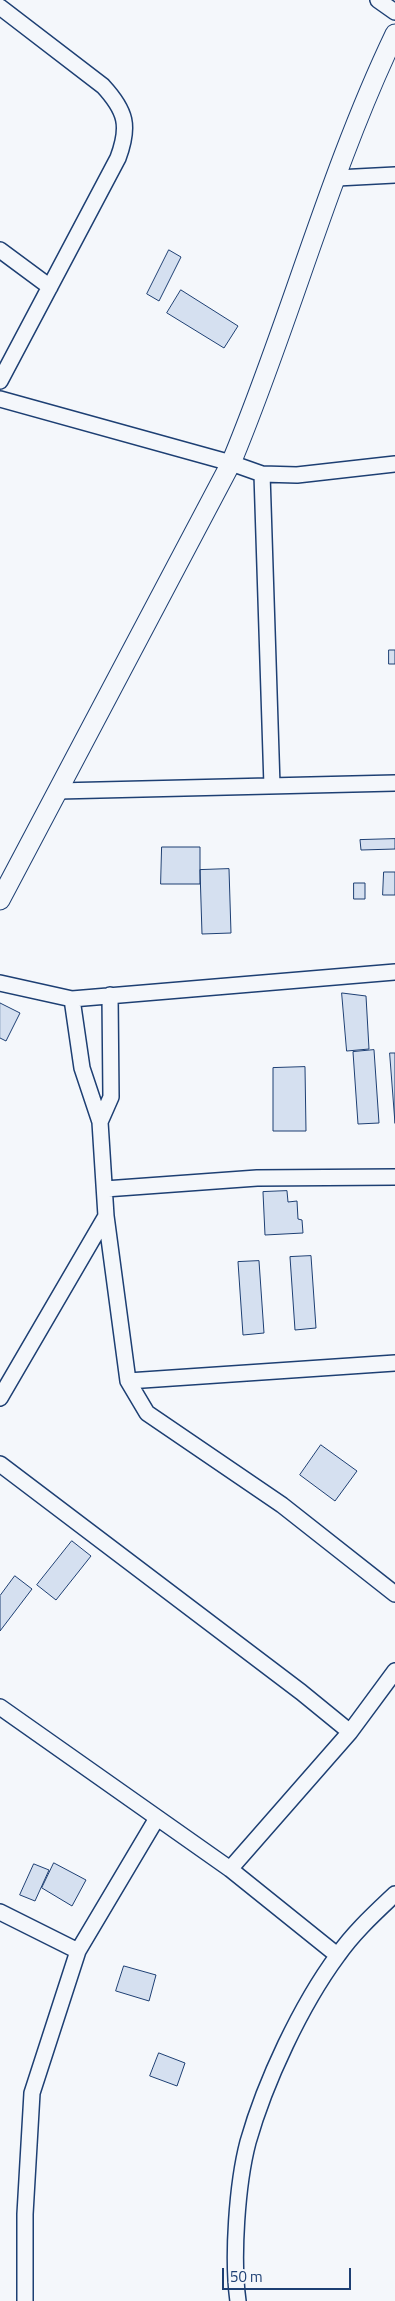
<!DOCTYPE html>
<html>
<head>
<meta charset="utf-8">
<style>
  body { margin:0 }
  #map { position:relative; width:395px; height:2301px; overflow:hidden; background:#f4f7fb; font-family:"Titillium Web",sans-serif }
  canvas { display:block }
  .scale { position:absolute; left:222px; top:2268px; width:129px; height:22px; box-sizing:border-box; border:2px solid #1d3f73; border-top:0; padding-left:6px; font-size:15px; line-height:18px; white-space:nowrap; color:#1d3f73; -webkit-text-stroke:4px #f4f7fb; paint-order:stroke }
</style>
</head>
<body>
<div id="map">
<canvas width="395" height="2301"></canvas>
<div class="scale">50 m</div>
</div>
<script>
const context = document.querySelector('canvas').getContext('2d');
context.lineJoin = 'round';
function fillPath(path, color) { context.fillStyle = color; context.fill(path, 'evenodd'); }
function stroke(path, color, width, dash) { context.strokeStyle = color; context.lineWidth = width; context.lineCap = dash ? 'butt' : 'round'; context.setLineDash(dash || []); context.stroke(path); }
const building = new Path2D(`
  M 169,250 L 181,257 L 159,301 L 147,294 Z
  M 181,290 L 238,326 L 224,348 L 167,313 Z
  M 389,650 L 395,650 L 395,664 L 389,664 Z
  M 395,839 L 395,849 L 361,850 L 360,840 Z
  M 162,847 L 200,847 L 200,884 L 161,884 Z
  M 229,869 L 231,933 L 202,934 L 200,870 Z
  M 384,872 L 395,872 L 395,895 L 383,895 Z
  M 354,883 L 365,883 L 365,899 L 354,899 Z
  M 342,993 L 366,996 L 369,1049 L 347,1051 Z
  M 0,1003 L 20,1013 L 6,1041 L 0,1038 Z
  M 374,1050 L 379,1123 L 358,1124 L 353,1052 Z
  M 390,1053 L 395,1053 L 395,1123 Z
  M 305,1067 L 306,1131 L 273,1131 L 273,1068 Z
  M 287,1191 L 288,1202 L 297,1201 L 298,1219 L 302,1220 L 303,1233 L 265,1235 L 263,1192 Z
  M 311,1256 L 316,1328 L 295,1330 L 290,1257 Z
  M 259,1261 L 264,1333 L 243,1335 L 238,1262 Z
  M 321,1445 L 357,1471 L 335,1501 L 300,1475 Z
  M 72,1541 L 91,1556 L 56,1600 L 37,1585 Z
  M 15,1576 L 32,1589 L 0,1631 L 0,1596 Z
  M 54,1863 L 86,1880 L 72,1906 L 42,1888 Z
  M 34,1864 L 49,1870 L 35,1901 L 20,1895 Z
  M 124,1966 L 156,1975 L 149,2001 L 116,1991 Z
  M 159,2053 L 185,2063 L 177,2086 L 150,2076 Z`);
fillPath(building, '#d5e0f0');
stroke(building, '#1d3f73', 1);
const minor = new Path2D(`
  M 378,0 L 395,12
  M 0,7 L 103,86 C 126,111 130,126 118,158 L 0,381
  M 337,178 L 395,175
  M 0,250 L 50,287
  M 0,399 L 231,463 L 262,474 L 297,475 L 395,464
  M 262,474 L 272,786
  M 58,791 L 395,783
  M 0,983 L 72,999 L 395,972
  M 72,999 L 82,1068 L 100,1122 L 106,1216 L 128,1381 L 147,1413 L 282,1505 L 395,1594
  M 100,1122 L 111,1097 L 110,995
  M 105,1189 L 257,1178 L 395,1177
  M 128,1381 L 395,1363
  M 0,1398 L 106,1216
  M 0,1464 L 301,1692 L 350,1732
  M 0,1707 L 230,1869 L 337,1955
  M 230,1869 L 350,1732 L 395,1671
  M 0,1912 L 78,1951
  M 25,2301 L 25,2214 L 32,2093 L 78,1951 L 157,1818
  M 238,2301 C 232,2258 237,2184 248,2142 C 265,2082 301,2005 338,1955 C 354,1932 375,1913 395,1894`);
const tertiary = new Path2D(`
  M 0,900 L 231,463 C 290,322 329,172 395,34`);
stroke(minor, '#1d3f73', 18);
stroke(tertiary, '#1d3f73', 21);
stroke(minor, '#f4f7fb', 15);
stroke(tertiary, '#f4f7fb', 19);
</script>
</body>
</html>
